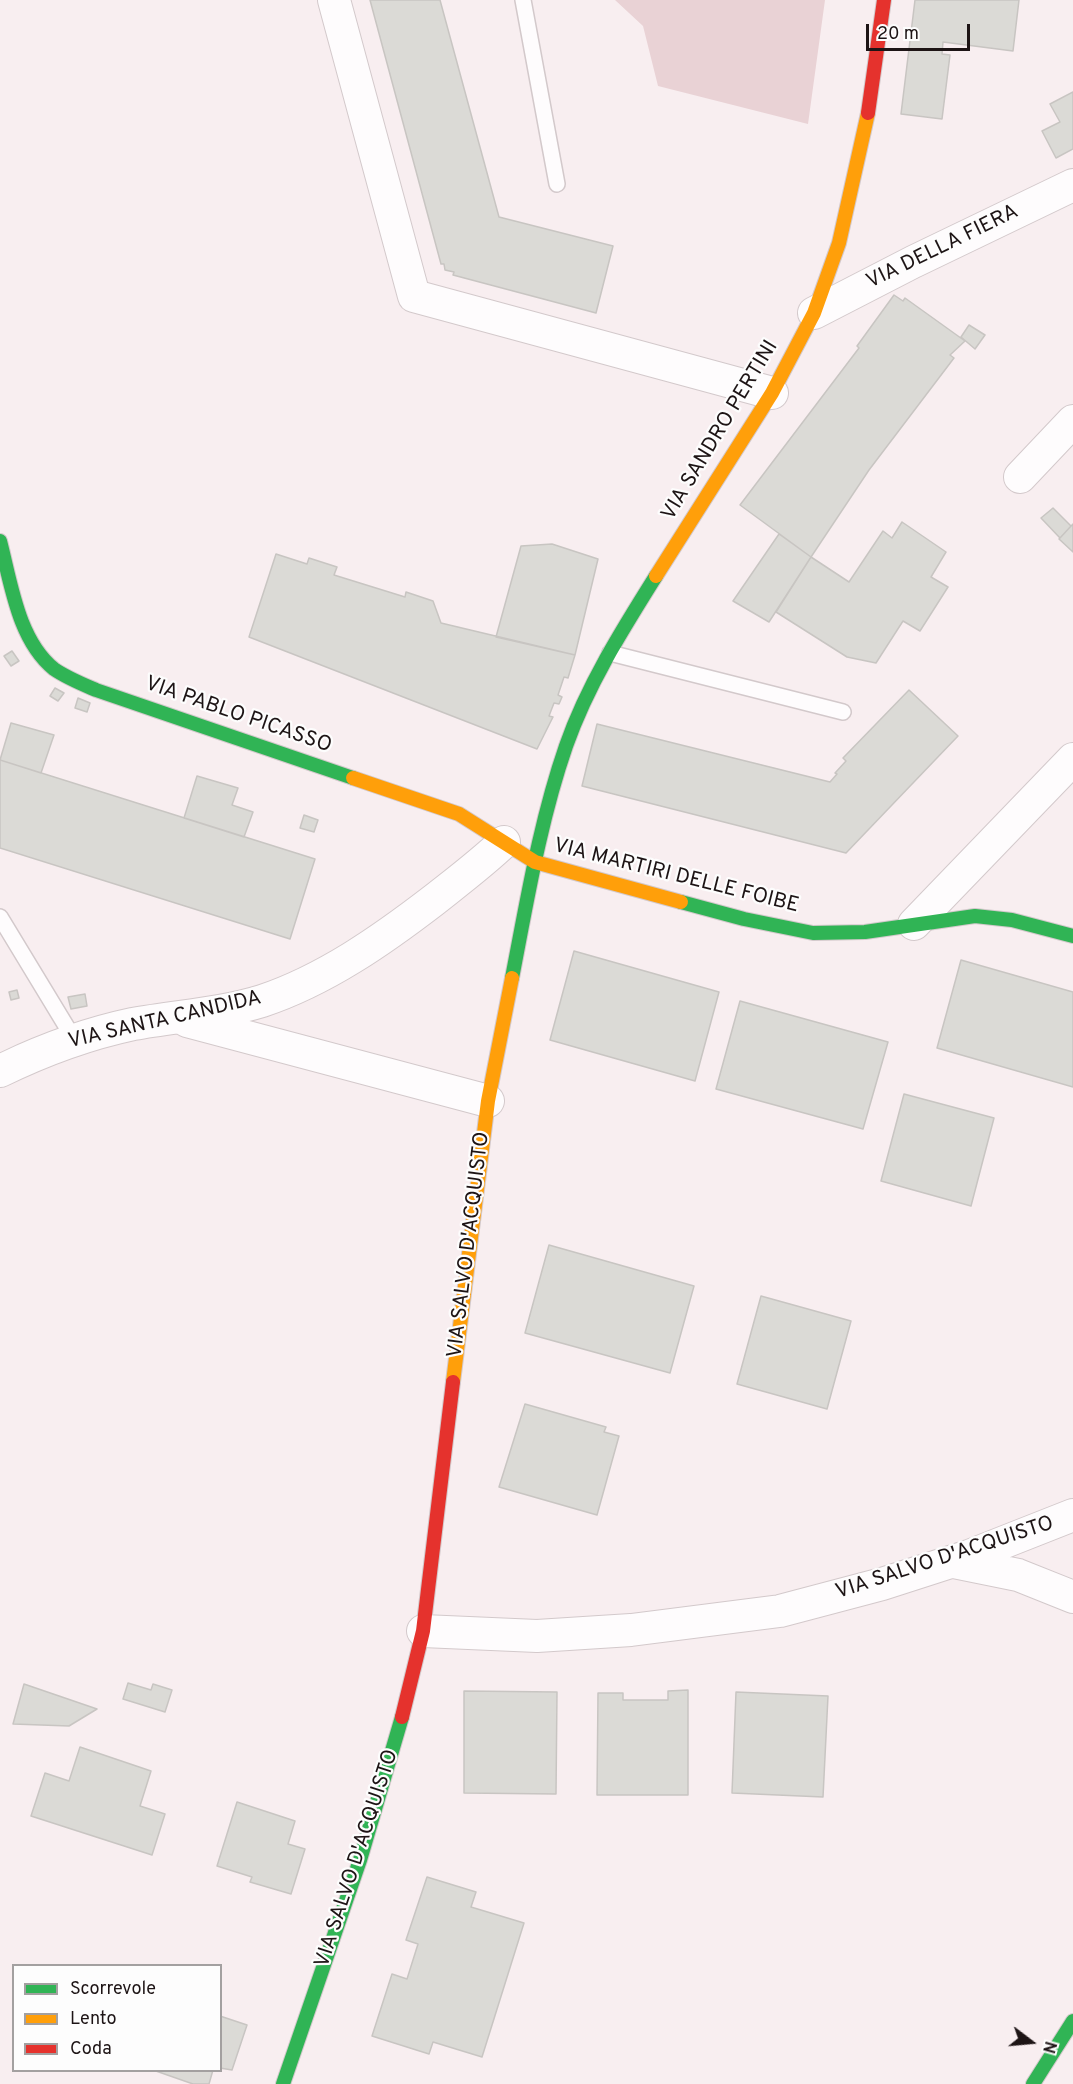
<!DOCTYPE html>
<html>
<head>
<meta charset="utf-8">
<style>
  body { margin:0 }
  #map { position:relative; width:1073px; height:2084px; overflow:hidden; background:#f8eef0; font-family:Overpass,sans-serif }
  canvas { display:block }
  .legend { position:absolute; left:12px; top:1964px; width:210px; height:108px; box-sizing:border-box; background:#fdfdfd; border:2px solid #a3a0a0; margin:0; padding:8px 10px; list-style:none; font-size:18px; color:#1d1415 }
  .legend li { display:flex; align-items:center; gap:12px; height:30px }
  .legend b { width:30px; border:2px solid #a3a0a0 }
  .north { position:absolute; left:1001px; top:2012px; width:60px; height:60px; -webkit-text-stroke:4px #fdfdfd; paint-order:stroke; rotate:106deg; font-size:16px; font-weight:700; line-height:24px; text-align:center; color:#1d1415 }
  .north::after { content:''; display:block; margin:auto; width:21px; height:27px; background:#1d1415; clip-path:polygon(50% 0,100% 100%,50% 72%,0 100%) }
  .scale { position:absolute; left:866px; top:24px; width:104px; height:27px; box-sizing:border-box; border:3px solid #1d1415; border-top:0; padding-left:8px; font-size:18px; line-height:21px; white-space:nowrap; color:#1d1415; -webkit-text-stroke:4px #fdfdfd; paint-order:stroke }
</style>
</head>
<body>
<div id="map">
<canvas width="1073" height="2084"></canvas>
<ul class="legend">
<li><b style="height:8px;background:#30b455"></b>Scorrevole</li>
<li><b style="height:8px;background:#ff9f0a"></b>Lento</li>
<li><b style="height:8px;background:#e5322d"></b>Coda</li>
</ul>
<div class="north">N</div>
<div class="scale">20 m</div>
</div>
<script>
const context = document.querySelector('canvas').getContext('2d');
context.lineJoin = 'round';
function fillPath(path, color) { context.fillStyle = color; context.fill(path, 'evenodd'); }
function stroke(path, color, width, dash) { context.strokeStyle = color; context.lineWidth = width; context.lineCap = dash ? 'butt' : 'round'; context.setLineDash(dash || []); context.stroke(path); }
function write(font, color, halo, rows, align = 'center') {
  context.font = font + ' Overpass,sans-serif'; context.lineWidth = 4.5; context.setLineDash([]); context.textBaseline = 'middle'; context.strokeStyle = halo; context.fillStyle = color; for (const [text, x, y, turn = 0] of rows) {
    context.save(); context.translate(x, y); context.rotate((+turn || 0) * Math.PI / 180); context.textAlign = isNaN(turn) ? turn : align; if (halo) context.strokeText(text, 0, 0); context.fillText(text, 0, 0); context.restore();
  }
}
fillPath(new Path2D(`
  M 615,0 L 825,0 L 808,124 L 658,86 L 643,26 Z`), '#e9d2d5');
const building = new Path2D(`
  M 370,0 L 440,0 L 499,217 L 613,246 L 596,313 L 453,275 L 454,272 L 445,270 L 444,264 L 441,264 Z
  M 915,0 L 1019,0 L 1013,51 L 943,42 L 942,54 L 950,55 L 942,119 L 901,114 Z
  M 1073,92 L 1073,149 L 1056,158 L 1042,131 L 1060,122 L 1050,104 Z
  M 894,295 L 903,301 L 905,298 L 965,341 L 950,355 L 954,358 L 869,470 L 811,557 L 740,505 L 859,348 L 857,346 Z
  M 969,325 L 985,335 L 975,349 L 961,337 Z
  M 1053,508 L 1071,526 L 1060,538 L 1041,518 Z
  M 902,522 L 946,552 L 931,577 L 948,587 L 920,631 L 903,621 L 876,663 L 847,657 L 776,612 L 811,557 L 849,582 L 883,531 L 892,538 Z
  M 1073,524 L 1073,552 L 1059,539 Z
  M 779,534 L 811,557 L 769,622 L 733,601 Z
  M 552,544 L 598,559 L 575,655 L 496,637 L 521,546 Z
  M 276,554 L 307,564 L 309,558 L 337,567 L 334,575 L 405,597 L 406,592 L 433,601 L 441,623 L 575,655 L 568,678 L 564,677 L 558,695 L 562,697 L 559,704 L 554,703 L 549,716 L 553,717 L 537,749 L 249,637 Z
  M 12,651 L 19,661 L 11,666 L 4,656 Z
  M 55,688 L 64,693 L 58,701 L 50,696 Z
  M 909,690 L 958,736 L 846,853 L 582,786 L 597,724 L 830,782 L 837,774 L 835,773 L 846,761 L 843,758 Z
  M 78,698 L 90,703 L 87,712 L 75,708 Z
  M 11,723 L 54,735 L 41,773 L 0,760 Z
  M 0,760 L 315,859 L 290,939 L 0,848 Z
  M 197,776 L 238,788 L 232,805 L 253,812 L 244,837 L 184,818 Z
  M 304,815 L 318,820 L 314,832 L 300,828 Z
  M 574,951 L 719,992 L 695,1081 L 550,1040 Z
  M 961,960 L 1073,992 L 1073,1087 L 937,1048 Z
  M 17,990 L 19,998 L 11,1000 L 9,992 Z
  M 85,994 L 87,1006 L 71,1009 L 68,997 Z
  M 740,1001 L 888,1042 L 863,1129 L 716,1089 Z
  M 904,1094 L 994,1118 L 971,1206 L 881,1181 Z
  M 549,1245 L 694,1286 L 670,1373 L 525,1333 Z
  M 761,1296 L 851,1321 L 827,1409 L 737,1384 Z
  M 525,1404 L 606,1427 L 604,1432 L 619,1436 L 597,1515 L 499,1487 Z
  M 128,1683 L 151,1690 L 153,1684 L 172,1690 L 165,1712 L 123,1699 Z
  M 24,1684 L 97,1709 L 69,1726 L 13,1724 Z
  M 688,1690 L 688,1795 L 597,1795 L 598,1693 L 623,1693 L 623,1700 L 668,1700 L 668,1691 Z
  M 464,1691 L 557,1692 L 556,1794 L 464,1793 Z
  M 736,1692 L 828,1696 L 823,1797 L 732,1793 Z
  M 80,1747 L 151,1771 L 140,1806 L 165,1814 L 152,1855 L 31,1816 L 45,1773 L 69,1781 Z
  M 237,1802 L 295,1821 L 288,1844 L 305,1849 L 291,1894 L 250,1882 L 252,1877 L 217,1866 Z
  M 427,1877 L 476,1892 L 471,1907 L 524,1923 L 482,2057 L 433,2042 L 429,2054 L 372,2036 L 392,1974 L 407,1979 L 418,1944 L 406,1940 Z
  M 220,2016 L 247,2025 L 232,2070 L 220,2068 Z
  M 153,2070 L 213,2070 L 209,2084 L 193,2084 Z`);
fillPath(building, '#dbdad6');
stroke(building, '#c8c5c2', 1.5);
const lane = new Path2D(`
  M 523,0 L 557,184
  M 610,653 L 843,712
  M 0,917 L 74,1039`);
const street = new Path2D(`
  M 334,0 L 414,296 L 772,393
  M 814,313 L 913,262 L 1073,185
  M 1020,477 L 1073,421
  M 914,924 L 1073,759
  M 187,1021 L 488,1101
  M 0,1071 C 43,1050 86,1034 133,1024 C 176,1016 220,1014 262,1001 C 325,980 382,940 434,900 C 458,881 482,863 504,842
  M 954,1562 L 1018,1575 L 1073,1597
  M 423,1631 L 537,1636 L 631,1630 L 780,1611 L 882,1584 L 969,1556 L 1073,1515`);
const fast = new Path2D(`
  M 0,541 C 11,583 18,640 54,669 C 67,678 82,684 96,690 L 353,778
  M 681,902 L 744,919 L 813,933 L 865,932 L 975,916 L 1012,920 L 1073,936
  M 512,978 C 527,901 540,821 566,746 C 587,686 622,630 656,576
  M 283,2084 L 360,1860 L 402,1717
  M 1033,2084 L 1073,2021`);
const slow = new Path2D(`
  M 656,576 L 772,393 L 814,313 L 839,243 L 868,113
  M 353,778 L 459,814 L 535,862 L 681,902
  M 453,1382 L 488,1101 L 512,978`);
const jam = new Path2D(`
  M 868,113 L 884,0
  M 402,1717 L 423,1631 L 453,1382`);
stroke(lane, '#d3c9cb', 18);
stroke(street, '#d3c9cb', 34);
stroke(fast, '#d3c9cb', 16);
stroke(slow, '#d3c9cb', 16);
stroke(jam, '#d3c9cb', 16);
stroke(lane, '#fefcfd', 15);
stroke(street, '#fefcfd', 32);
stroke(fast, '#30b455', 14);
stroke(slow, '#ff9f0a', 14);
stroke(jam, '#e5322d', 14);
write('21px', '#1d1415', '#fdfdfd', [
  ["VIA DELLA FIERA",943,248,-26],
  ["VIA SANDRO PERTINI",721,431,-59],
  ["VIA PABLO PICASSO",238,716,19],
  ["VIA MARTIRI DELLE FOIBE",676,877,14],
  ["VIA SANTA CANDIDA",165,1021,-13],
  ["VIA SALVO D'ACQUISTO",470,1245,-83],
  ["VIA SALVO D'ACQUISTO",945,1559,-18],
  ["VIA SALVO D'ACQUISTO",358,1859,-72]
]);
</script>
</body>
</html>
